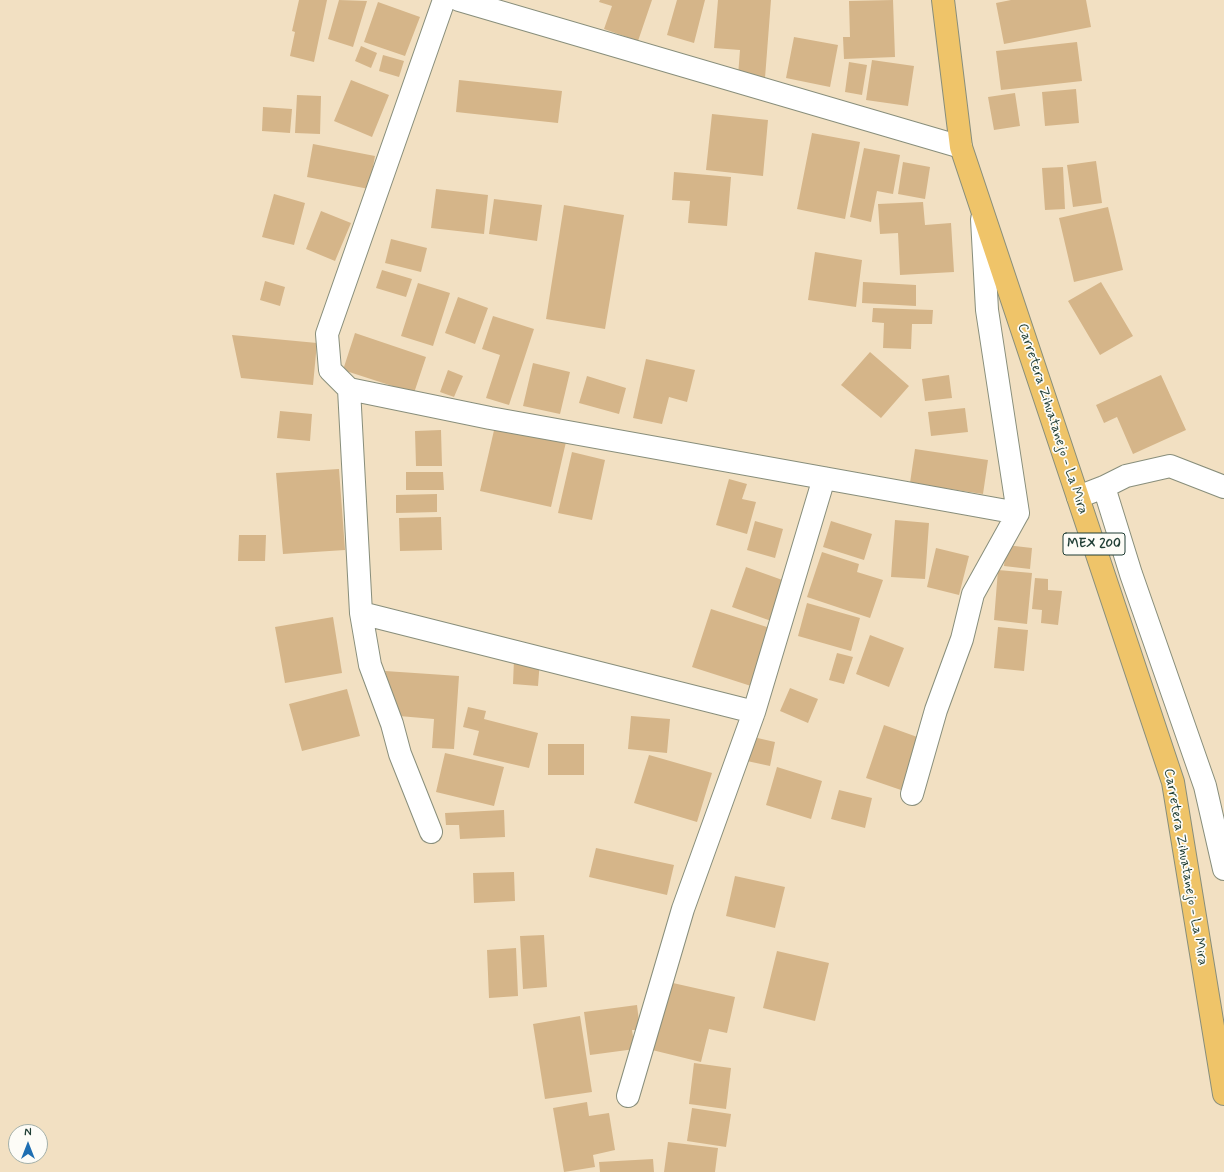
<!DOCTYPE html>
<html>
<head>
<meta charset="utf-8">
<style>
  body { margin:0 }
  #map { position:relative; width:1224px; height:1172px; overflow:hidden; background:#f2e0c2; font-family:Mynerve,sans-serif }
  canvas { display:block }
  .north { position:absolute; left:8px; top:1124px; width:40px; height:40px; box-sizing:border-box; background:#fdfcf7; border:1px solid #a4b0a9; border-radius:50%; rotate:0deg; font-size:11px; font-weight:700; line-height:16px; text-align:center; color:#1f3d34 }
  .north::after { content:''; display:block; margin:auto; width:14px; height:18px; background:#1f6fb2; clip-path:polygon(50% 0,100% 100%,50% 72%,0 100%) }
</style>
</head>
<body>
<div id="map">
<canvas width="1224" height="1172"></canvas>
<div class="north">N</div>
</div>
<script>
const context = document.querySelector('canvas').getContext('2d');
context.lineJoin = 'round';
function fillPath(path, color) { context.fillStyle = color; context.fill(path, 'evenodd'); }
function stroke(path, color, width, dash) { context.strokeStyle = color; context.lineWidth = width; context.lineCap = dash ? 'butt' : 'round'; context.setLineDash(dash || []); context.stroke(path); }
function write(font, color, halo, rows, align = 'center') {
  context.font = font + ' Mynerve,sans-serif'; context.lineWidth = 3.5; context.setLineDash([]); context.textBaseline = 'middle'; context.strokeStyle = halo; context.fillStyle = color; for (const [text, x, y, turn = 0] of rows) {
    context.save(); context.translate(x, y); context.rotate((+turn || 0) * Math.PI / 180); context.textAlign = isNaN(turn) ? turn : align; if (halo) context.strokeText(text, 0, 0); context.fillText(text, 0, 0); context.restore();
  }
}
fillPath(new Path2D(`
  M 299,0 L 327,0 L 314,62 L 290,56 L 295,32 L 292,31 Z
  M 339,0 L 367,1 L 353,47 L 328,39 Z
  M 600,0 L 652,0 L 638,41 L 604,29 L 612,6 L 599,2 Z
  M 677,0 L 705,0 L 694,43 L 667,35 Z
  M 718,0 L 771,0 L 765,78 L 738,76 L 740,50 L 714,48 Z
  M 893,0 L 895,57 L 844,59 L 843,37 L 850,37 L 849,1 Z
  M 1011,0 L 1086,0 L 1091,27 L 1004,44 L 996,3 Z
  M 378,2 L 420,17 L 405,56 L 364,42 Z
  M 794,37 L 838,45 L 830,87 L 786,78 Z
  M 1077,42 L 1082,81 L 1001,90 L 996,51 Z
  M 361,46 L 377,53 L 371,68 L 355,61 Z
  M 383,55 L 404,61 L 399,77 L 379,71 Z
  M 872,60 L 914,66 L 908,106 L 866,100 Z
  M 849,62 L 867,65 L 862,95 L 845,92 Z
  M 351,80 L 389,95 L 372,137 L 334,121 Z
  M 459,80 L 562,91 L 558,123 L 456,112 Z
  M 1076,89 L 1079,123 L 1045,126 L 1042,92 Z
  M 1015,93 L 1020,126 L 994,130 L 988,97 Z
  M 297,95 L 321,96 L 320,134 L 295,133 Z
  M 263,107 L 292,109 L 290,133 L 262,131 Z
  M 712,114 L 768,120 L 763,176 L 706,170 Z
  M 812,133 L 860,142 L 845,219 L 797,209 Z
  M 313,144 L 375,156 L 369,189 L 307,177 Z
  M 864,148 L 900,155 L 893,194 L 877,191 L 871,222 L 850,217 Z
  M 1096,161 L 1102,203 L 1073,207 L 1067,165 Z
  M 903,162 L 930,167 L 925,199 L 898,194 Z
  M 1063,167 L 1065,209 L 1045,210 L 1042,168 Z
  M 674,172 L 731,177 L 727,226 L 688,223 L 690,201 L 672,200 Z
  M 436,189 L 488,195 L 484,234 L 431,228 Z
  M 274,194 L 305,203 L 294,245 L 262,237 Z
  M 494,199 L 542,205 L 537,241 L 489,234 Z
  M 923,202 L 925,225 L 951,223 L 954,272 L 900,275 L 898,233 L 880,234 L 878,204 Z
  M 564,205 L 624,215 L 605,329 L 546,319 Z
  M 1108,207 L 1123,270 L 1074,282 L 1059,218 Z
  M 321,211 L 351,223 L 335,261 L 306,249 Z
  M 391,239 L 427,248 L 421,272 L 385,263 Z
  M 815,252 L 862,260 L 856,307 L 808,300 Z
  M 382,270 L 412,279 L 406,297 L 376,288 Z
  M 265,281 L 285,287 L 280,306 L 260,300 Z
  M 863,282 L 916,285 L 916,306 L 862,303 Z
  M 1101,282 L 1133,336 L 1100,355 L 1068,301 Z
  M 418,283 L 450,293 L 433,346 L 401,336 Z
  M 458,297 L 488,308 L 475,344 L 445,333 Z
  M 873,308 L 933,310 L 932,324 L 912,324 L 911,349 L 883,348 L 884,323 L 872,322 Z
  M 493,316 L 534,329 L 509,405 L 486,398 L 500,355 L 482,349 Z
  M 355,333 L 426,357 L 414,393 L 343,370 Z
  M 232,335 L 317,343 L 313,385 L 241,378 Z
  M 870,352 L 909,386 L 881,418 L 841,385 Z
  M 646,359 L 695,370 L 687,402 L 669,397 L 662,424 L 633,418 Z
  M 533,363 L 570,372 L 560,414 L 523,406 Z
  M 448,370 L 463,376 L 454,397 L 440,392 Z
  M 949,375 L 952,398 L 925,401 L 922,379 Z
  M 1161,375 L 1186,430 L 1133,454 L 1117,417 L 1104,423 L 1096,405 Z
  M 587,376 L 626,388 L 619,414 L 579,403 Z
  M 965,408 L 968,432 L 931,436 L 928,412 Z
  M 280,411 L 312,414 L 310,441 L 277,438 Z
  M 495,426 L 566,442 L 551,507 L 480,491 Z
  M 441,430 L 442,466 L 416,466 L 415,431 Z
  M 915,449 L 988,460 L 983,494 L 910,483 Z
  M 572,452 L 605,460 L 592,520 L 558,513 Z
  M 339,469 L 345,550 L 283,554 L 276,473 Z
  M 406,472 L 443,472 L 444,490 L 406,490 Z
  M 729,479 L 747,484 L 742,499 L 756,502 L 747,534 L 716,525 Z
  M 437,494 L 437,512 L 396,513 L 396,495 Z
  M 441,517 L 442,550 L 400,551 L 399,518 Z
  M 895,520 L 929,523 L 925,579 L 891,577 Z
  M 755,521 L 783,529 L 775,558 L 747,550 Z
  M 831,521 L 872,534 L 864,560 L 823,547 Z
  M 239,535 L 266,535 L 265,561 L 238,561 Z
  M 1006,545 L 1032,548 L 1030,569 L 1004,566 Z
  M 936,548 L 969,556 L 959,595 L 927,587 Z
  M 822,552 L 859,564 L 857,572 L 883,580 L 870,618 L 807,597 Z
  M 746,567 L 788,582 L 774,622 L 732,607 Z
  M 998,570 L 1032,573 L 1027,624 L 994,620 Z
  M 1035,578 L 1048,579 L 1048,590 L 1062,591 L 1058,625 L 1041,623 L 1042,610 L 1032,609 Z
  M 807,603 L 860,618 L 851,651 L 798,636 Z
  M 711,609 L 770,628 L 751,686 L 692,667 Z
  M 333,617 L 342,673 L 285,683 L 275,627 Z
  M 998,627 L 1028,630 L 1024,671 L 994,668 Z
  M 870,635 L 904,648 L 889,687 L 856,674 Z
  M 837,653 L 853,657 L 844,684 L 829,680 Z
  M 514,659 L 540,660 L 538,686 L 513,684 Z
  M 385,671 L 459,676 L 454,749 L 432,748 L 434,719 L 399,716 Z
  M 790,688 L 818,699 L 808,723 L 780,711 Z
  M 347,689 L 360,736 L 302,751 L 289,704 Z
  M 468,707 L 486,711 L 484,719 L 538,733 L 529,768 L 473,755 L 479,731 L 463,727 Z
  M 631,716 L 670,719 L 667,753 L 628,749 Z
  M 884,725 L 920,738 L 901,790 L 866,778 Z
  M 753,737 L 775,742 L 770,766 L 747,761 Z
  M 548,744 L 584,744 L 584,775 L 548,775 Z
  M 445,753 L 504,767 L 494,806 L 436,792 Z
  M 649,755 L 712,773 L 697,822 L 634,803 Z
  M 777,767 L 822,781 L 811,819 L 766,805 Z
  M 839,790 L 872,798 L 865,828 L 831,819 Z
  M 504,810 L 505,837 L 460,839 L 459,825 L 446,825 L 445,813 Z
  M 596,848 L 674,865 L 667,895 L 589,877 Z
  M 514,872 L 515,901 L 474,903 L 473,873 Z
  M 735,876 L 785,887 L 775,928 L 726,916 Z
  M 544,935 L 547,987 L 523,989 L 520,936 Z
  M 516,948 L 518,996 L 489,998 L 487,950 Z
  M 777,951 L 829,963 L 815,1021 L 763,1008 Z
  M 664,981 L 735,997 L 727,1033 L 709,1029 L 701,1062 L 648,1049 Z
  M 637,1005 L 640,1030 L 632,1030 L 635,1049 L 590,1055 L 584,1012 Z
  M 580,1016 L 592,1092 L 545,1099 L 533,1024 Z
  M 694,1063 L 731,1068 L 726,1109 L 689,1104 Z
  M 587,1102 L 589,1116 L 609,1113 L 615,1150 L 593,1155 L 595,1167 L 564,1172 L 553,1108 Z
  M 692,1108 L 731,1114 L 726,1147 L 687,1141 Z
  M 668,1142 L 718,1148 L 715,1172 L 664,1172 Z
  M 653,1159 L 654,1172 L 600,1172 L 599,1162 Z`), '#d5b589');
const street = new Path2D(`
  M 459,0 L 961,147
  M 349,389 L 490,418 L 1018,513
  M 1104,487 L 1131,574 L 1205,786 L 1224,869
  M 1078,497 L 1104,487 L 1126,476 L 1170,466 L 1224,487
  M 361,613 L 754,712
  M 912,794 L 936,710 L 962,639 L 973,594 L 1018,513 L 987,310 L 982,219
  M 431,832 L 400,754 L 392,724 L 370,665 L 361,613 L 349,389 L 330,370 L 327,334 L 444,0
  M 628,1096 L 683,909 L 754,712 L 824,478`);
const highway = new Path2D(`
  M 943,0 L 961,147 L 1173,782 L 1224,1094`);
stroke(street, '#888e7b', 24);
stroke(highway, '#888e7b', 24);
stroke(street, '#fff', 22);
stroke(highway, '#efc469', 22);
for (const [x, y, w] of [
  [1094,544,62]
]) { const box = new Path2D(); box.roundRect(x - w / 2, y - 11, w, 22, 3); context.fillStyle = '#fdfcf7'; context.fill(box); stroke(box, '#1f3d34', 1); }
write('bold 13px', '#1f3d34', null, [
  ["MEX 200",1094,544]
]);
write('14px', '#1f3d34', '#fdfcf7', [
  ["Carretera Zihuatanejo - La Mira",1052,419,72],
  ["Carretera Zihuatanejo - La Mira",1185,867,80]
]);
</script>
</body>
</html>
